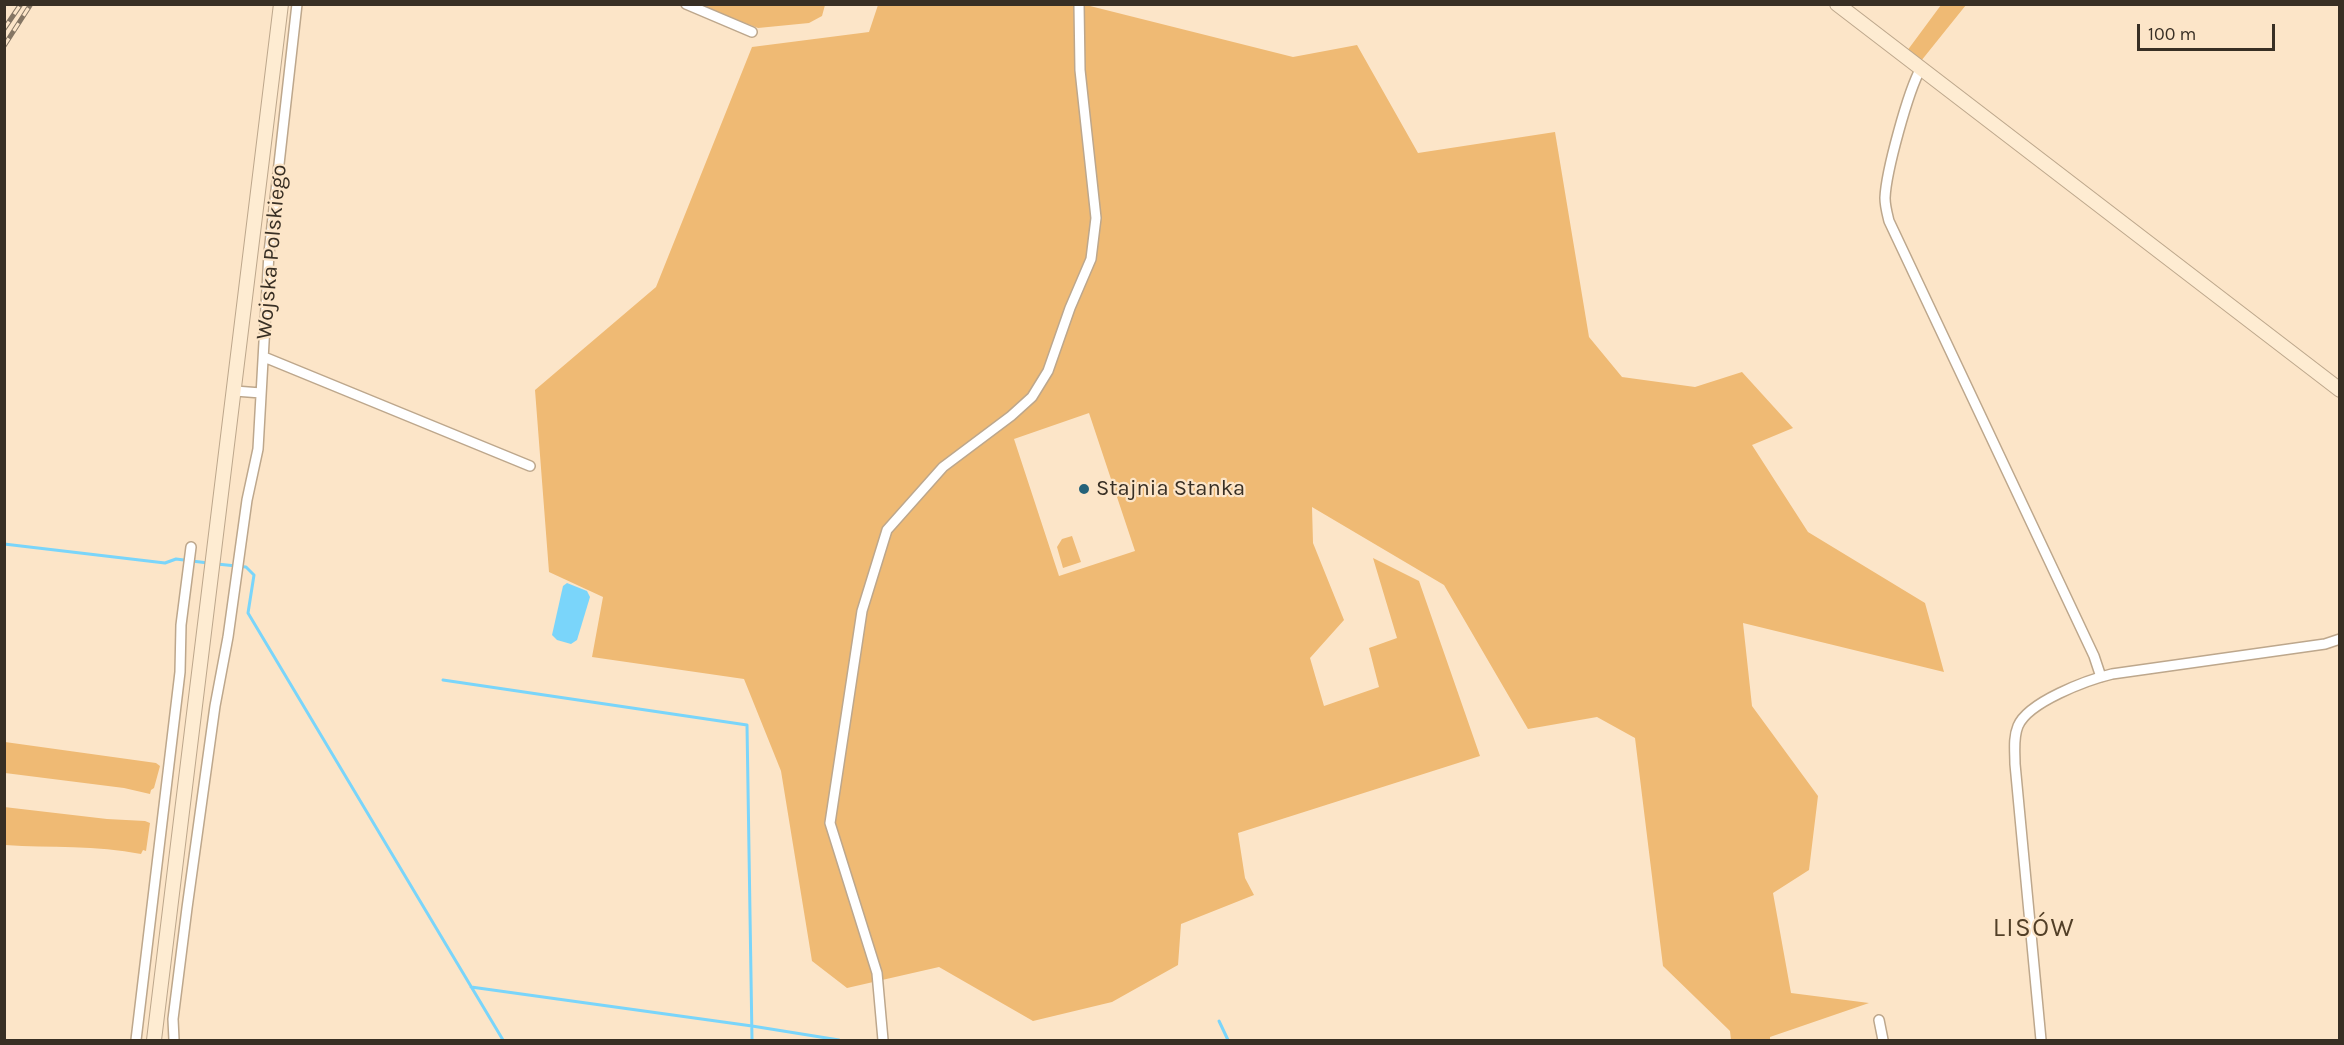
<!DOCTYPE html>
<html>
<head>
<meta charset="utf-8">
<style>
  body { margin:0 }
  #map { position:relative; width:2344px; height:1045px; overflow:hidden; background:#fce5c8; font-family:Karla,sans-serif }
  canvas { display:block }
  .frame { position:absolute; inset:0; border:6px solid #382f24; pointer-events:none }
  .scale { position:absolute; left:2137px; top:24px; width:138px; height:27px; box-sizing:border-box; border:3px solid #382f24; border-top:0; padding-left:8px; font-size:18px; line-height:21px; white-space:nowrap; color:#382f24; -webkit-text-stroke:4px #fce5c8; paint-order:stroke }
</style>
</head>
<body>
<div id="map">
<canvas width="2344" height="1045"></canvas>
<div class="frame"></div>
<div class="scale">100 m</div>
</div>
<script>
const context = document.querySelector('canvas').getContext('2d');
context.lineJoin = 'round';
function fillPath(path, color) { context.fillStyle = color; context.fill(path, 'evenodd'); }
function stroke(path, color, width, dash) { context.strokeStyle = color; context.lineWidth = width; context.lineCap = dash ? 'butt' : 'round'; context.setLineDash(dash || []); context.stroke(path); }
function write(font, color, halo, rows, align = 'center') {
  context.font = font + ' Karla,sans-serif'; context.lineWidth = 4.5; context.setLineDash([]); context.textBaseline = 'middle'; context.strokeStyle = halo; context.fillStyle = color; for (const [text, x, y, turn = 0] of rows) {
    context.save(); context.translate(x, y); context.rotate((+turn || 0) * Math.PI / 180); context.textAlign = isNaN(turn) ? turn : align; if (halo) context.strokeText(text, 0, 0); context.fillText(text, 0, 0); context.restore();
  }
}
fillPath(new Path2D(`
  M 704,5 L 825,5 L 822,16 L 809,23 L 758,28 L 711,10 Z
  M 878,5 L 1086,5 L 1293,57 L 1357,45 L 1418,153 L 1555,132 L 1589,337 L 1622,377 L 1695,387 L 1742,372 L 1793,428 L 1752,445 L 1808,532 L 1925,603 L 1944,672 L 1743,623 L 1752,706 L 1818,796 L 1809,870 L 1773,893 L 1791,993 L 1869,1003 L 1770,1037 L 1770,1040 L 1731,1040 L 1730,1031 L 1663,966 L 1635,738 L 1597,717 L 1528,729 L 1444,585 L 1312,507 L 1313,543 L 1344,620 L 1310,658 L 1324,706 L 1379,687 L 1369,648 L 1397,638 L 1373,558 L 1419,581 L 1480,756 L 1238,833 L 1245,878 L 1254,895 L 1181,924 L 1178,965 L 1112,1002 L 1033,1021 L 939,967 L 847,988 L 812,961 L 781,771 L 744,679 L 592,657 L 603,597 L 549,572 L 535,390 L 656,287 L 752,47 L 869,32 ZM 1089,413 L 1135,551 L 1059,576 L 1014,439 Z
  M 1941,5 L 1966,5 L 1921,61 L 1907,51 Z
  M 1072,536 L 1081,562 L 1063,568 L 1057,547 L 1062,539 Z
  M 5,742 L 156,763 L 160,766 L 154,788 L 151,790 L 150,794 L 124,788 L 5,773 Z
  M 4,807 L 107,819 L 145,821 L 150,823 L 146,851 L 143,850 L 141,854 C 97,845 50,848 5,845 Z`), '#efba74');
fillPath(new Path2D(`
  M 567,583 L 587,591 L 590,597 L 577,640 L 571,644 L 557,640 L 552,635 L 563,586 Z`), '#7ad5fa');
stroke(new Path2D(`
  M 4,544 L 165,563 L 176,559 L 208,563
  M 217,564 L 246,567 L 254,575 L 248,613 L 503,1040
  M 443,680 L 747,725 L 752,1040
  M 471,987 L 752,1026 L 839,1040
  M 1219,1021 L 1228,1040`), '#7ad5fa', 3);
const street = new Path2D(`
  M 686,4 L 752,32
  M 1921,68 C 1908,91 1886,172 1885,198 C 1885,206 1887,213 1889,221 L 2094,656 L 2101,677
  M 264,357 L 530,466
  M 235,391 L 261,393
  M 1879,1020 L 1883,1040
  M 136,1040 L 180,672 L 181,625 L 191,547
  M 174,1040 L 173,1019 L 187,908 L 215,706 L 228,637 L 247,500 L 258,449 L 269,253 L 297,4
  M 883,1040 L 877,973 L 830,823 L 862,611 L 887,530 L 943,467 L 1011,416 L 1032,397 L 1048,371 L 1070,308 L 1091,259 L 1096,218 L 1080,70 L 1079,4
  M 2041,1040 L 2015,764 C 2015,751 2013,738 2018,726 C 2028,702 2087,680 2112,674 L 2325,644 L 2340,639`);
const secondary = new Path2D(`
  M 1837,4 L 2340,390
  M 154,1040 L 281,4`);
stroke(street, '#bda78c', 12);
stroke(secondary, '#bda78c', 16);
stroke(street, '#fff', 9);
stroke(secondary, '#feecd2', 14);
const rail = new Path2D(`
  M 4,29 L 21,4
  M 4,46 L 31,4`);
stroke(rail, '#857664', 5);
stroke(rail, '#fce5c8', 3, [9]);
for (const [x, y, r, color] of [
  [1084,489,6,"#256279"]
]) { const dot = new Path2D(); dot.arc(x, y, r, 0, 2 * Math.PI); context.fillStyle = color; context.fill(dot); stroke(dot, '#fce5c8', 2); }
write('22px', '#382f24', '#fce5c8', [
  ["Wojska Polskiego",272,252,-85]
]);
write('22px', '#382f24', '#fce5c8', [
  ["Stajnia Stanka",1096,489]
], 'left');
context.letterSpacing = '1.5px';
write('26px', '#523f27', '#fce5c8', [
  ["LISÓW",2034,929]
]);
context.letterSpacing = '0px';
</script>
</body>
</html>
